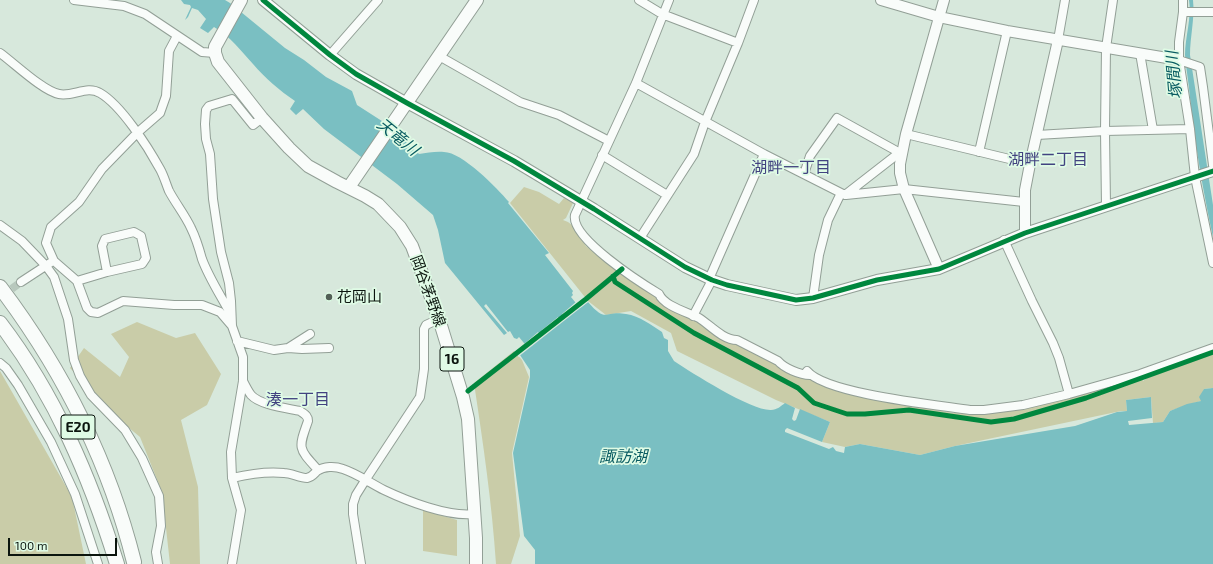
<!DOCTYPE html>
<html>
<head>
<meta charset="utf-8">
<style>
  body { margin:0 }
  #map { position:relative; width:1213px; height:564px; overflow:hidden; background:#d7e8dc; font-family:"Exo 2",sans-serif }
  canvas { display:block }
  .scale { position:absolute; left:8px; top:538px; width:109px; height:18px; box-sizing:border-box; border:2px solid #0b150e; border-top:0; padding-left:5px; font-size:12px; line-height:14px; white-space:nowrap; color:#0b150e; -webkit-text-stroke:3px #dffbe5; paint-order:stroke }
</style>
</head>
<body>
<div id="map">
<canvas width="1213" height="564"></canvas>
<div class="scale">100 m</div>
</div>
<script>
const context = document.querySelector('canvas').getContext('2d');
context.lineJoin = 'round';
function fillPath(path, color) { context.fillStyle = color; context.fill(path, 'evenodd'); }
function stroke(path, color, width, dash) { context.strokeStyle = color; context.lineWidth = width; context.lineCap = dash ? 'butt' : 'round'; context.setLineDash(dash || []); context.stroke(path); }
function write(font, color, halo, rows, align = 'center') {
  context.font = font + ' "Exo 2","Noto Sans JP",sans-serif'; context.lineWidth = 3.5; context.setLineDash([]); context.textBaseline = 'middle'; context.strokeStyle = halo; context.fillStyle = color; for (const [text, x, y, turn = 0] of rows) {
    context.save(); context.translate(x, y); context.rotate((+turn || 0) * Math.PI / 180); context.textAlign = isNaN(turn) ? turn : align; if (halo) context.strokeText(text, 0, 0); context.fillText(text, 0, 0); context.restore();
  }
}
fillPath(new Path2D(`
  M 524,187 L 539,192 L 559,204 L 564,198 L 573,203 L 566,218 L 563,220 L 568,222 L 572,225 L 586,246 L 614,269 L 675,310 L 821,384 L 865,397 L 953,413 L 986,414 L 1024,408 L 1142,378 L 1143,381 L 1147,378 L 1213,354 L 1213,388 L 1204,389 L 1201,401 L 1187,405 L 1170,411 L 1163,422 L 1153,423 L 1151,397 L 1126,400 L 1127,411 L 1121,411 L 955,446 L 920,455 L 860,444 L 845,447 L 822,442 L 830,422 L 776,400 L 677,351 L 671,333 L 631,311 L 606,315 L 588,301 L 510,203 Z
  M 137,322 L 176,338 L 195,333 L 221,374 L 207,405 L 181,420 L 198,487 L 200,564 L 170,564 L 162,492 L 140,437 L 117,418 L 70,368 L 84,348 L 120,377 L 129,357 L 111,334 Z
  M 514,351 L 522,360 L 529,377 L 512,453 L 520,536 L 511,564 L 496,564 C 492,503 483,443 474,383 Z
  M 0,371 L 72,497 L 86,564 L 0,564 Z
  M 423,510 L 457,520 L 457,556 L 423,551 Z`), '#c9cca8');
fillPath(new Path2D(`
  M 181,0 L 225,0 L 230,3 L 285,48 L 304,60 L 326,77 L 352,91 L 357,105 L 399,132 L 408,144 L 419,154 C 427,153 436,151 444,152 C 462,152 497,188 509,202 L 508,203 L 549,253 L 545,255 L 573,291 L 572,293 L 573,295 L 571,297 L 580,308 L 588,302 C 607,324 604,310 626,314 C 640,316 651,325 662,332 L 664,338 L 668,340 L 668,351 L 674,361 C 692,373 752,411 771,410 C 777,410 781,406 785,403 L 795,408 L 792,419 L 794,421 L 796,420 L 800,409 L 830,422 L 822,442 L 787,428 L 785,430 L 785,432 L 829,449 L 833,447 L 836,451 L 844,453 L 845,447 L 860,444 L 920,455 L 955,446 L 1075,426 L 1117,412 L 1127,411 L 1126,400 L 1151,397 L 1152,418 L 1128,421 L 1129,425 L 1163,422 L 1170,411 L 1187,404 L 1201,401 L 1199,397 L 1204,389 L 1213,388 L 1213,564 L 535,564 L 535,550 L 524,536 L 513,453 L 530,377 L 530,370 L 520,355 L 528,348 L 519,337 L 517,339 L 514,338 L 510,331 L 508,332 L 486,304 L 484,306 L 507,333 L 504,335 L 445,263 L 438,230 L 433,215 L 397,184 L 324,129 L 303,109 L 296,115 L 290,109 L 295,101 C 280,91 265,78 253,64 C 241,51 230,36 214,27 L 208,33 L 200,28 L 206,19 L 198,10 L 192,8 L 188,17 L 185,20 L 191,7 L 190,5 L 184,4 Z
  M 1189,0 L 1193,0 C 1195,18 1190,37 1190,55 L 1213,205 L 1213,237 C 1203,191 1195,144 1190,98 C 1189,84 1186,69 1185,55 C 1185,38 1192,16 1189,0 Z`), '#7abfc2');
fillPath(new Path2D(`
  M 587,300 L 588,302 L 518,357 L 518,354 L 526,348 L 523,345 L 538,332 L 541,336 L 545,333 L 542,330 L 558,317 L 561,321 L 565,318 L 562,314 L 577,301 L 580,305 Z`), '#d7e8dc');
stroke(new Path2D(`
  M 2,296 L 21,282`), '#b8c8bd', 8, [8, 4]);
const minor = new Path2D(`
  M 74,0 L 124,6 L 145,14 L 202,52 L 215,53
  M 639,0 L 662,14 L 738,43
  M 669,0 L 636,83 L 575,215 C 570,238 641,283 659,294 C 664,306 687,312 699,318 C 710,325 723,340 737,340 L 778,361 C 784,368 800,375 810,375
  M 1183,0 L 1183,12 L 1179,42 L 1179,60 L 1190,129 L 1195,177 L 1213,263
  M 1183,12 L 1213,12
  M 177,36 L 169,51 L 166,96 L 160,113 L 137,133 L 102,169 L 79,202 L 51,227 L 46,243 L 54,261 L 77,281 L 87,308 L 91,312 L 98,313 L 123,301 L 174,305 L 202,305 L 220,312 L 232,326
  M 1058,40 L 1065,0
  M 0,53 C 14,63 43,91 59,94 C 73,97 87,85 100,93 C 121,105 148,147 160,169 C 164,176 166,184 169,191 C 176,204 185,215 191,228 C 196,238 199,248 202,259 C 209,278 221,296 230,313
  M 1140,53 L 1153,130
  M 330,55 L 378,0
  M 439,56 L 520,102 L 559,115 L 609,141
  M 1179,60 L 1200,67 L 1203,87 L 1213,165
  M 636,83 L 764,154 L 845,195 L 899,153
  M 906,134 L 1030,164
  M 1037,135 L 1105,131 L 1190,129
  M 979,152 L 1007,31
  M 602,155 L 667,195
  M 804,174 L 810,156 L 837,118 L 902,154
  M 846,195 L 904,189 L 1024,202
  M 1106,206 L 1105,131 L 1106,48 L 1113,0
  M 0,225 L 22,241 L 46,266 L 54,277 L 68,319 L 74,360 L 80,376 L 91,395 L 125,430 L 142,458 L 159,496 L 161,526 L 156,552 L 158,564
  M 640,238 L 694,154 L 705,122 L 738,43 L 754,0
  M 1004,240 L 1032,301 L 1053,343 L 1059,358 L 1069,394
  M 709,279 L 764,154
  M 77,281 L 107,272 L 142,264 L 146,258 L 141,236 L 134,232 L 105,239 L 102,246 L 107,272
  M 21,282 L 50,263
  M 813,298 L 819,255 L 828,220 L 841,193
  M 693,316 L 712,280
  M 237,341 L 274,350 L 288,348 L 302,349 L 329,348
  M 288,348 L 310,334
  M 0,363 L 6,368 L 18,385 L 51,442 L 75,494 L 98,564
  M 807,371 C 826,394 937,405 970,410 L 984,410 L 1023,405 L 1069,394 L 1140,374 L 1213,348
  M 243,381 C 245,385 248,391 251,395 C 260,405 286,408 300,411 C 304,414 308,415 308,421 C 298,449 298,448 318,470
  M 232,478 C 249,474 267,471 284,473 C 291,473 300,478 307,478 C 312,477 314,474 317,471 C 324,466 335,466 343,469 C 358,474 370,483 384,490 C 407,501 448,517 474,514
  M 232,564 L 241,510 L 232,478 L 231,452 L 243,381 L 243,357 L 232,326 L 231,301 L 229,283 L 221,252 L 213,199 L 210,154 L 206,139 L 205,124 L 206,110 L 209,106 L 232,99 L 253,125 L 262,118
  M 361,564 L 353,514 L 353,504 L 356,495 L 366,479 L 420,397 L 424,369 L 424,329 L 426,325 L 439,319`);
const tertiary = new Path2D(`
  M 263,0 L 330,55 L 356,74 L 407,103 L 514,161 L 594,209 L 685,267 L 712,280 L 727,285 L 796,300 L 813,298 L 877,280 L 939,269 L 1025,233 L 1213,171
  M 881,0 L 939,17 L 1007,31 L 1179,60
  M 1025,233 L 1025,190 L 1030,164 L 1058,40
  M 939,269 L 904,189 L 900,173 L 900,164 L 906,134 L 944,0`);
const primary = new Path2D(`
  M 241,0 L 215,47 L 215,53 L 218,62 L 262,118 L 289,148 L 308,166 L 337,182 L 365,196 L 378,204 L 400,227 L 412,246 L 439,319 L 463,397 L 468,419 L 476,538 L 476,564
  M 349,187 L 477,0`);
const motorway = new Path2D(`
  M 0,287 C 62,369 109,462 134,562
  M 0,323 C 55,395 90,477 117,564`);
stroke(minor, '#929f96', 10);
stroke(tertiary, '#929f96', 12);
stroke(primary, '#929f96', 14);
stroke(motorway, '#929f96', 16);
stroke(minor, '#f9fcfa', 8);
stroke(tertiary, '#f9fcfa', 10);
stroke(primary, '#f9fcfa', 12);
stroke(motorway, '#f9fcfa', 14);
stroke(new Path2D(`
  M 263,0 L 330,55 L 356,74 L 407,103 L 514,161 L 594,209 L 685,267 L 712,280 L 727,285 L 796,300 L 813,298 L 877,280 L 939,269 L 1025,233 L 1213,171
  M 613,276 L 615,282 L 694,333 L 798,388 L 814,403 L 847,414 L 865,414 L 909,410 L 991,422 L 1014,419 L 1086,398 L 1213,352
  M 468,391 L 586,299 L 622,269`), '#00873e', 5);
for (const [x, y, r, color] of [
  [329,297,4,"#525f56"]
]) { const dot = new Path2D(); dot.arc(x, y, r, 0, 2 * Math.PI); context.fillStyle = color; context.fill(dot); stroke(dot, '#dffbe5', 1.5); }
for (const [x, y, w] of [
  [452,359,24],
  [78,427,34]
]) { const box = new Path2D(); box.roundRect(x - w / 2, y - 12, w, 24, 3); context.fillStyle = '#dffbe5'; context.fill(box); stroke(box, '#0b150e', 1); }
write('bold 14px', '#0b150e', null, [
  ["16",452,359],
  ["E20",78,427]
]);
write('15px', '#0b150e', '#dffbe5', [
  ["岡谷茅野線",428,291,70]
]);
write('15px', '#0b150e', '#dffbe5', [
  ["花岡山",337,297]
], 'left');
write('italic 16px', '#085b61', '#dffbe5', [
  ["塚間川",1174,75,-95],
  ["天竜川",398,137,39],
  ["諏訪湖",623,457]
]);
write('16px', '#424380', '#dffbe5', [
  ["湖畔二丁目",1048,160],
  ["湖畔一丁目",791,168],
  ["湊一丁目",298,400]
]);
</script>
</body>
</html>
